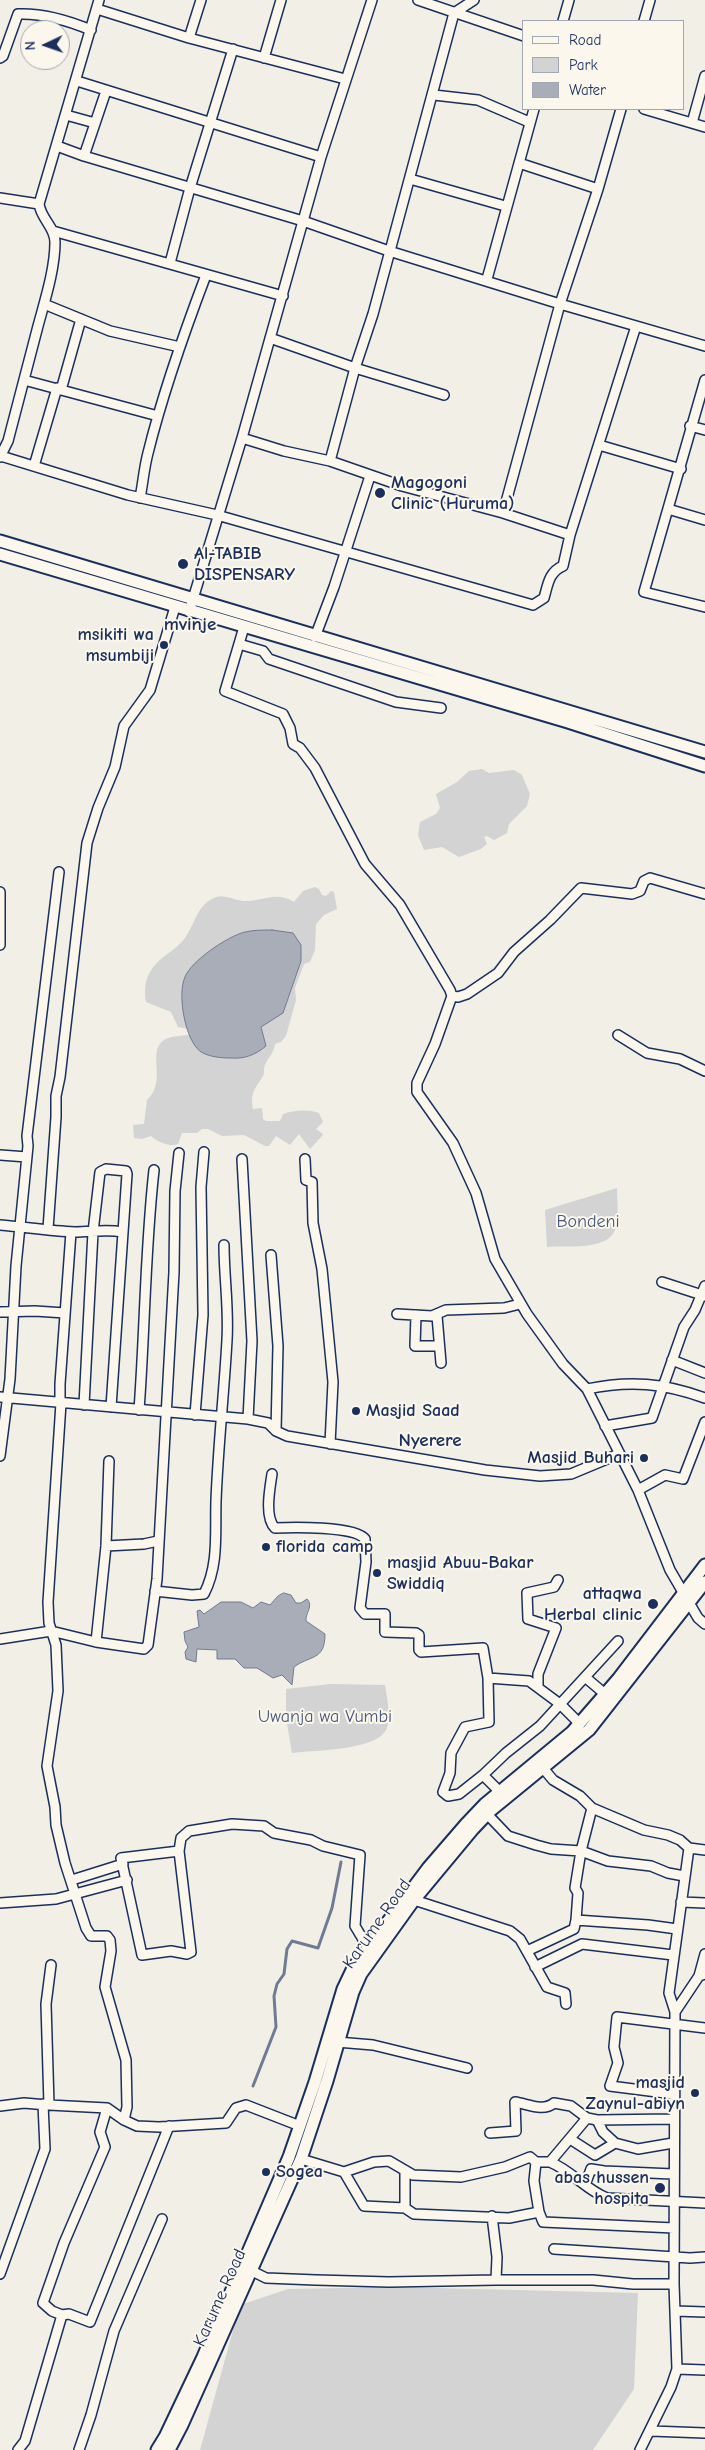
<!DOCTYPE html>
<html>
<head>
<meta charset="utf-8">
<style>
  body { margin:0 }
  #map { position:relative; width:705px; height:2450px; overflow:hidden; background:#f2efe6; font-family:"Comic Neue",sans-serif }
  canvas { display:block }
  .legend { position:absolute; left:522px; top:20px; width:162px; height:90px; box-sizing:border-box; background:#fbf7ec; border:1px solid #a1a7b3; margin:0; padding:6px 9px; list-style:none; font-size:15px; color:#1b2f5e }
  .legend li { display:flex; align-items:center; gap:10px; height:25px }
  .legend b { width:25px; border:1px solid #a1a7b3 }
  .north { position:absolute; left:20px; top:20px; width:50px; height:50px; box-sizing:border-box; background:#fbf7ec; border:1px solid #a1a7b3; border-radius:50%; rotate:267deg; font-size:14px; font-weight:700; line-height:20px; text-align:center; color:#1b2f5e }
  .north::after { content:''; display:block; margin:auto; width:18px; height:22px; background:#1b2f5e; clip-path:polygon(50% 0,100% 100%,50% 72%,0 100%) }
</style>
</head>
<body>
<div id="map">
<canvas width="705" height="2450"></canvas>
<ul class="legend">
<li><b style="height:6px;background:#fbf7ec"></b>Road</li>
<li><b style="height:14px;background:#d2d3d2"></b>Park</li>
<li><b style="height:14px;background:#a9adb7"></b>Water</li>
</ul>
<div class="north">N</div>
</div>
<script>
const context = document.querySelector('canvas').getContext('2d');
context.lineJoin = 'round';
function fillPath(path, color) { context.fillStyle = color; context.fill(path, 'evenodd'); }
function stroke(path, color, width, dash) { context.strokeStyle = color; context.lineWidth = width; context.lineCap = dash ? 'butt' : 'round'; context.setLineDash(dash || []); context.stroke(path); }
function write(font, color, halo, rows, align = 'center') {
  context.font = font + ' "Comic Neue",sans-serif'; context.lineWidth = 4; context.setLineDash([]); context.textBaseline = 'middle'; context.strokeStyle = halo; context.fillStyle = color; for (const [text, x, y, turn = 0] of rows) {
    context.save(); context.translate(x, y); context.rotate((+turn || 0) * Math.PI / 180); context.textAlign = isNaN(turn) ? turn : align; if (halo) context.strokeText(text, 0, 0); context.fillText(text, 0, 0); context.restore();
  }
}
fillPath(new Path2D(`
  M 482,769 L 489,773 L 514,770 L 522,775 L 530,794 L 527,806 L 509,824 L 507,833 L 494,840 L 487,836 L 484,837 L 487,844 L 481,849 L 459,857 L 442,847 L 424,850 L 418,835 L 420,822 L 436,814 L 440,808 L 436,794 L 457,782 L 469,771 Z
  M 315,887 L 319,889 L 322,895 L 326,896 L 331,891 L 334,892 L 337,909 L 324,915 L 316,924 L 315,950 L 310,962 L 304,964 L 295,988 L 296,1000 L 286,1036 L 281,1042 L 275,1044 C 274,1053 268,1057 265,1065 C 263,1069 265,1073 263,1076 C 255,1089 250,1092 253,1109 L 262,1108 L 263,1119 L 266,1121 L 280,1121 L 283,1114 C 294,1110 308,1109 319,1113 L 323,1122 L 316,1129 L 323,1134 L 322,1136 L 310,1149 L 299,1134 L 290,1145 L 276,1136 L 269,1146 L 265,1146 L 244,1135 L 222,1136 L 208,1129 L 202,1129 L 197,1133 L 182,1133 L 178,1144 C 169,1147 158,1142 151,1136 L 142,1139 L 134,1138 L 133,1125 L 144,1124 L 147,1100 C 168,1081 146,1052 164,1040 C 172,1035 185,1036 194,1034 L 194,1030 L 178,1027 L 171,1012 L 146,1002 C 144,992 145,980 150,972 C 158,957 176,951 185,938 C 195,924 197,905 214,898 C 223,893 233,900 243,901 C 261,902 276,890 294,902 L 303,891 Z
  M 617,1188 C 617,1200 619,1216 616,1227 C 610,1252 567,1245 547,1247 L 545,1210 Z
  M 331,1684 L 385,1685 C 387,1698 391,1716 387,1728 C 378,1751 314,1750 292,1753 L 286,1718 L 286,1689 Z
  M 394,2287 L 638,2293 L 634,2389 L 593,2450 L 200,2450 L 240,2305 L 288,2289 Z`), '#d2d3d2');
const water = new Path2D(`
  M 272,930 L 293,933 L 301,945 L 301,961 L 283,1013 L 261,1027 L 266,1046 C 255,1055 245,1059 231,1058 C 221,1058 210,1057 201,1052 C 185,1041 177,994 185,977 C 191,961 228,936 245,932 C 253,930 263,930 272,930 Z
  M 284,1593 L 291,1595 L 296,1603 L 301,1603 L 307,1599 C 314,1606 305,1613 306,1621 L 325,1634 C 325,1661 310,1655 294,1667 L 292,1685 L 282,1675 L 273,1678 L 257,1668 L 244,1668 L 235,1659 L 217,1659 L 217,1650 L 197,1649 L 196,1662 L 186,1659 L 185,1652 L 188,1647 L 185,1641 L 184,1632 L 199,1627 L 197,1611 L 200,1610 L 204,1614 L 221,1602 L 241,1602 L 253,1608 L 261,1602 L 270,1605 L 278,1596 Z`);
fillPath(water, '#a9adb7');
stroke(water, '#707b93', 1);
stroke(new Path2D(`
  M 253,2086 L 276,2027 L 274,1996 L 277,1984 L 284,1974 L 287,1949 L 292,1941 L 318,1948 L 332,1908 L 341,1862`), '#707b93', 3);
const minor = new Path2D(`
  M 418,0 L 524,36
  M 97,9 L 189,38 L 345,79
  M 563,21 L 569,0
  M 644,21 L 650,0
  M 189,38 L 201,0
  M 0,58 L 3,56 L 18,14 C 43,13 67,20 91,30
  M 264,58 L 281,0
  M 77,81 L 321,157
  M 434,95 L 478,100 L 529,122
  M 644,109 L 705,127
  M 66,115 L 95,123
  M 692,123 L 705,76
  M 57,146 L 84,156 L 303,221 L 389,251 L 560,304 L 705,346
  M 84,156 L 106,91
  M 519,163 L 598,189
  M 410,179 L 505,206
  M 0,198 L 39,204
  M 53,231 L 283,296
  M 170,263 L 190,188 L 233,49
  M 487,279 L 534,109
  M 44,304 L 110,331 L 180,347
  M 270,338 L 355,368 L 444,395
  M 24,380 L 158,416
  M 705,380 L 644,592 L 705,607
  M 61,390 L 81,319
  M 690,426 L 705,430
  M 242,438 L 284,451 L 330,461 L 402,486 L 503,513 L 570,535
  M 599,445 L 681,469
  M 1,456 L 128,495 L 217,515 L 533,605 L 544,598 C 548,584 549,572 563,566 L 570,535 L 636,326
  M 0,457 L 8,441 C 18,403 28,364 38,326 C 45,300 55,269 55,242 C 55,227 41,219 39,204 L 99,0
  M 330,461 L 355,368 L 373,314 L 454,13 L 474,0
  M 34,466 L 57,388
  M 140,498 C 143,483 144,468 148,453 C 163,392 184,333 206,275
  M 668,509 L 705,520
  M 503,513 L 560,304 L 598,189 L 621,109
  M 189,612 L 242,438 L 321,157 L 372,0
  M 244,627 L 225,691 L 283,714 L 290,728 L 293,744 L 300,748 L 315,768 L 365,864 L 400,905 L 450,990 L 452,996 L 435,1044 L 417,1083 L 417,1092 L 453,1143 L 476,1193 L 495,1259 L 527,1314 L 563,1364 L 587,1389 L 638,1490 L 670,1570 L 698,1618 L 705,1624
  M 315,637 L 334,587 L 370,476
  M 239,644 L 263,651 L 269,659 L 396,702 L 441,708
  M 0,892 L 0,945
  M 452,996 L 458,997 L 467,994 L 498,973 L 514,952 L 550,920 L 581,888 L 632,894 L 640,891 L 644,881 L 650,878 L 705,894
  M 618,1035 L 647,1053 L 680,1059 L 705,1071
  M 0,1155 L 27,1157
  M 242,1159 L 252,1341 L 248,1419
  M 305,1159 L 306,1180 L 312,1182 L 313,1223 L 322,1269 L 333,1382 L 330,1444
  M 0,1225 C 25,1227 50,1231 75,1232 C 91,1232 107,1229 122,1232
  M 48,1229 L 56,1117 L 56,1096 L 60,1077 L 87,843 L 98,808 L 115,767 L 124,726 L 150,690 L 175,607
  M 271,1255 L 278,1346 L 276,1431
  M 662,1282 L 705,1296
  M 0,1312 L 35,1311 L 65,1313
  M 397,1314 L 432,1316 L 446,1310 L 504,1308 L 520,1304
  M 416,1315 L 415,1346 L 439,1346
  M 437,1316 L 441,1363
  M 672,1360 L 705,1373
  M 587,1389 C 630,1380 663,1383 705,1398
  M 0,1397 L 248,1419 L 268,1423 L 276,1431 L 287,1436 L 485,1470 L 540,1476 L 571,1474 L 619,1454
  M 60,1403 L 60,1384 L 71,1232
  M 61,1403 L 48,1602 L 49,1623 L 56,1645 L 58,1691 L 47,1766 L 55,1807 L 56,1825 L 65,1863 L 86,1928 L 91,1936 L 107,1936 L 110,1940 L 111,1951 L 105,1987 L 126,2060 L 127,2107 L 124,2120
  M 84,1405 L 93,1232 L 100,1172 L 106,1169 L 126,1171 L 127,1174 L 111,1407
  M 139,1410 C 145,1330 145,1250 154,1170
  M 195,1415 L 203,1315 L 201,1187 L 204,1152
  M 605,1426 L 652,1418 L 684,1327 L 695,1310 L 705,1286
  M 0,1456 L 10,1379 L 16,1266 L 28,1146 L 27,1136 L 59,872
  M 109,1461 L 106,1546 L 96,1642 L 144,1649 L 148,1645 L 157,1579 L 174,1272 L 175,1191 L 179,1153
  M 272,1474 C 270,1488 264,1517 275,1528 C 292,1527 355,1526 365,1539 L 366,1562 L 360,1608 L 365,1614 L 385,1614 L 385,1632 L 416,1633 L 419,1635 L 419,1650 L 421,1652 L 483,1648 L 488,1678 L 529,1681 L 560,1704 L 580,1724
  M 638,1490 L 665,1475 L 683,1479 L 705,1422
  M 106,1546 L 144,1544 L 158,1541
  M 155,1591 L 192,1595 L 204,1594 C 219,1565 215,1533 216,1501 C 218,1447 224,1394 227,1340 C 229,1308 224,1277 224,1245
  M 0,1639 L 51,1631 L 96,1642
  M 585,1677 L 605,1694
  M 538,1686 L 538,1674 L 556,1628 L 528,1619 L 527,1593 L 554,1587 L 558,1580
  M 543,1768 L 553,1780 L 580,1796 L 592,1808 L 644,1830 L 668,1835 L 680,1840 L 689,1848
  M 483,1775 L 459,1794 L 448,1796 L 443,1792 L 450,1773 L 451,1753 L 465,1727 L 489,1722 L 488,1678
  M 500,1792 L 483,1775 L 506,1753 L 540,1726 L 618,1641
  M 487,1814 L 508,1836 L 536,1845 L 551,1849 L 581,1851 L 608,1861 L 651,1866 L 668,1873 L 684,1876
  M 179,1851 L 191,1952 L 187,1954 L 171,1951 L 142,1955 L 121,1858 L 179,1851 L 181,1838 L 189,1831 L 232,1824 L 264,1826 L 274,1833 L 311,1840 L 323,1846 L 360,1855 L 355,1926 L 367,1946
  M 72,1880 L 123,1864
  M 414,1900 L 510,1931 L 520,1939 L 547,1987 L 565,1993 L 566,2004
  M 681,1902 L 705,1903
  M 0,1903 L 56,1899 L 127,1880
  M 576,1920 L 578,1893 L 575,1888 L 581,1851 L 592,1808
  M 527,1951 L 574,1929 L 576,1920 L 648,1925 L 677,1929
  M 51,1965 L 46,2004 L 49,2105 L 107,2108 L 124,2120 L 137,2126 L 159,2127 L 226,2123 L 236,2108 L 246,2105 L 300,2126
  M 535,1967 L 582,1944 L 673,1955
  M 699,1976 L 705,1954
  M 675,2012 L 699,1976 L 705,1974
  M 337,2042 L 373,2045 L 467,2068
  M 673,2094 L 610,2086 L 618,2063 L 614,2047 L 617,2017 L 705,2028
  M 0,2106 L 24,2103 L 47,2105
  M 597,2120 L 603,2132 L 615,2143
  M 490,2133 L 516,2131 L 515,2102 C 528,2104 543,2112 554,2103 L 571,2106 L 587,2118 L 597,2120 L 673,2119
  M 570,2139 L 595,2155 L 615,2143 L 638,2149 L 673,2143
  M 301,2159 L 344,2172 L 364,2206 L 405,2208 L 414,2214 L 509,2218 L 539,2212 L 543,2222 L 674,2228
  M 536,2162 L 534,2181 L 539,2212
  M 550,2162 C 572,2171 586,2190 607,2198 L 705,2203
  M 344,2172 L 374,2162 L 389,2161 L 413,2175 L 461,2177 L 505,2167 L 530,2157 L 536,2162 L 550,2162 L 587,2118
  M 585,2185 L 591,2169 L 604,2171 L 673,2174
  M 405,2208 L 405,2172
  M 554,2249 L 690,2258 L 705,2257
  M 252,2271 L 266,2278 L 316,2280 L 389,2282 L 496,2280 L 497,2257 L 492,2216
  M 0,2274 L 45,2149 L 43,2104
  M 496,2280 L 593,2280 L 633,2284 L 674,2284
  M 675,2311 L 705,2312
  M 62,2315 L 69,2314 L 90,2322 L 169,2126
  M 677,2369 L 674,2284 L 675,2012 L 669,1993 L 689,1848 L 705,1850
  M 651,2431 L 705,2433
  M 18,2450 L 25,2441 L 62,2315 L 52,2311 L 43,2303 L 64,2243 L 105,2147 L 100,2132 L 107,2108
  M 79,2450 L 91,2415 L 114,2331 L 162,2219
  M 640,2450 L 671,2387 L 677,2369 L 705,2370`);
const major = new Path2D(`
  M 0,541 L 705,752
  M 0,554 L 568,722 L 705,766
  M 157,2450 L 165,2437 L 203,2357 L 289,2157 L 315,2082 L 343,1989 L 353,1968 L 428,1868 L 466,1824 L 485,1804 L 572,1732 L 618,1679 L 705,1565
  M 169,2450 L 182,2425 L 301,2159 L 327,2081 L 353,1992 L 361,1974 L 414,1900 L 473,1829 L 490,1811 L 589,1730 L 705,1582`);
stroke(minor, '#1b2f5e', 12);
stroke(major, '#1b2f5e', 15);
stroke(minor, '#fbf7ec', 9);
stroke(major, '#fbf7ec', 11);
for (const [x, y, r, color] of [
  [380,493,6,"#1b2f5e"],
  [183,564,6,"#1b2f5e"],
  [164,645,5,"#1b2f5e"],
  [356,1411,5,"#1b2f5e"],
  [644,1458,5,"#1b2f5e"],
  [266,1547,5,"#1b2f5e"],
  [377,1573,5,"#1b2f5e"],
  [653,1604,6,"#1b2f5e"],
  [695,2093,5,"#1b2f5e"],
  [266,2172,5,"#1b2f5e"],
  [660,2188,6,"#1b2f5e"]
]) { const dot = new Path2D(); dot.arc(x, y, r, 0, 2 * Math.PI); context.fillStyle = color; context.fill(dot); stroke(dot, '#fbf7ec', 2); }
write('bold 18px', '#1b2f5e', '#fbf7ec', [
  ["Magogoni",391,483],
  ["Clinic (Huruma)",391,504],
  ["Al-TABIB",194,554],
  ["DISPENSARY",194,575],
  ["msikiti wa",154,635,"right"],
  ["msumbiji",154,656,"right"],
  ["Masjid Saad",366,1411],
  ["Masjid Buhari",634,1458,"right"],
  ["florida camp",276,1547],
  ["masjid Abuu-Bakar",387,1563],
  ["Swiddiq",387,1584],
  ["attaqwa",642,1594,"right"],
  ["Herbal clinic",642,1615,"right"],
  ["masjid",685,2083,"right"],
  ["Zaynul-abiyn",685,2104,"right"],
  ["Sogea",276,2172],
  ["abas hussen",649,2178,"right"],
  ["hospita",649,2199,"right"]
], 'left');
write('18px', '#49587b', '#fbf7ec', [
  ["Bondeni",588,1222],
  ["Uwanja wa Vumbi",325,1717]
]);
write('18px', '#1b2f5e', '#fbf7ec', [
  ["Karume Road",377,1924,-55],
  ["Karume Road",220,2298,-66]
]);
write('bold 19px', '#1b2f5e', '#fbf7ec', [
  ["mvinje",190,625],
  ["Nyerere",430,1441]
]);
</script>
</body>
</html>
